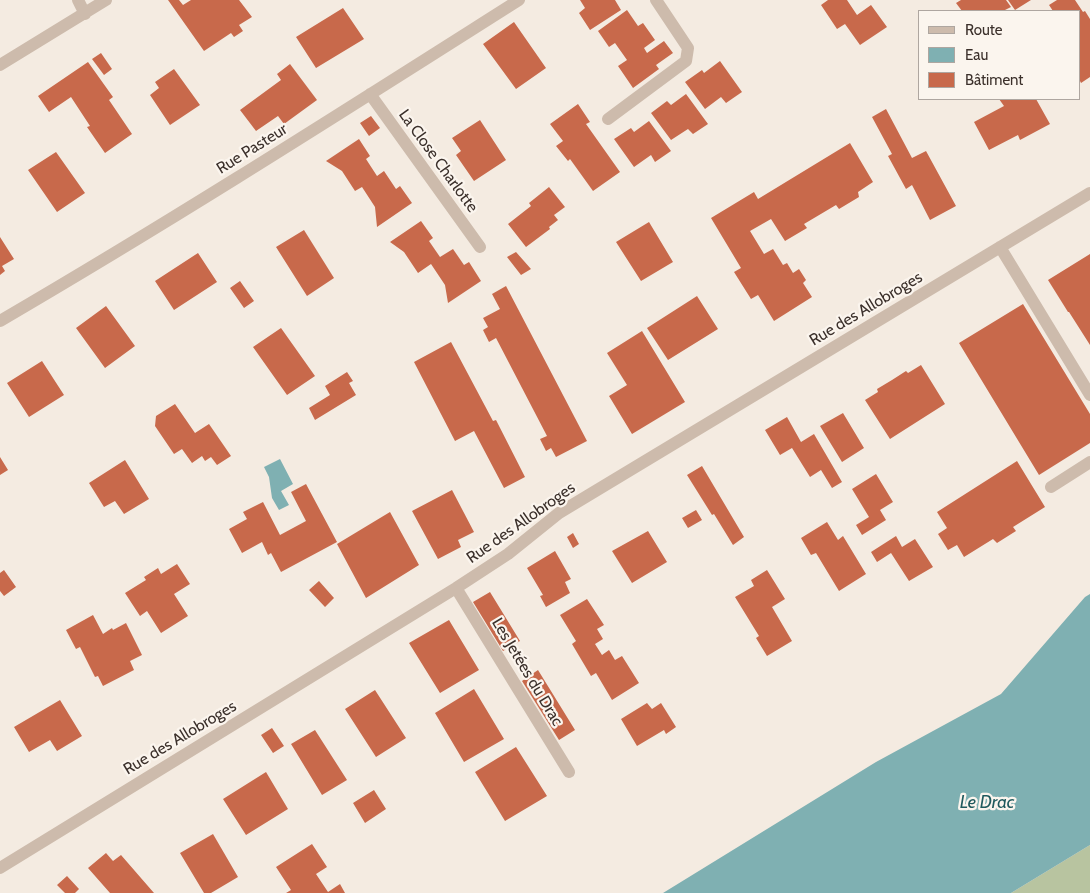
<!DOCTYPE html>
<html>
<head>
<meta charset="utf-8">
<style>
  body { margin:0 }
  #map { position:relative; width:1090px; height:893px; overflow:hidden; background:#f4ebe1; font-family:Cabin,sans-serif }
  canvas { display:block }
  .legend { position:absolute; left:918px; top:10px; width:162px; height:90px; box-sizing:border-box; background:#fbf5ee; border:1px solid #aea6a0; margin:0; padding:6px 9px; list-style:none; font-size:15px; color:#3b302b }
  .legend li { display:flex; align-items:center; gap:10px; height:25px }
  .legend b { width:25px; border:1px solid #aea6a0 }
</style>
</head>
<body>
<div id="map">
<canvas width="1090" height="893"></canvas>
<ul class="legend">
<li><b style="height:6px;background:#cdbbac"></b>Route</li>
<li><b style="height:14px;background:#7fb0b2"></b>Eau</li>
<li><b style="height:14px;background:#c8694b"></b>Bâtiment</li>
</ul>
</div>
<script>
const context = document.querySelector('canvas').getContext('2d');
context.lineJoin = 'round';
function fillPath(path, color) { context.fillStyle = color; context.fill(path, 'evenodd'); }
function stroke(path, color, width, dash) { context.strokeStyle = color; context.lineWidth = width; context.lineCap = dash ? 'butt' : 'round'; context.setLineDash(dash || []); context.stroke(path); }
function write(font, color, halo, rows, align = 'center') {
  context.font = font + ' Cabin,sans-serif'; context.lineWidth = 4.5; context.setLineDash([]); context.textBaseline = 'middle'; context.strokeStyle = halo; context.fillStyle = color; for (const [text, x, y, turn = 0] of rows) {
    context.save(); context.translate(x, y); context.rotate((+turn || 0) * Math.PI / 180); context.textAlign = isNaN(turn) ? turn : align; if (halo) context.strokeText(text, 0, 0); context.fillText(text, 0, 0); context.restore();
  }
}
fillPath(new Path2D(`
  M 1090,845 L 1090,893 L 1011,893 Z`), '#b8c4a0');
fillPath(new Path2D(`
  M 280,459 L 293,484 L 281,491 L 289,505 L 279,510 L 272,498 L 269,477 L 264,467 Z
  M 1090,594 L 1090,845 L 1011,893 L 663,893 L 876,762 L 1001,694 L 1085,597 Z`), '#7fb0b2');
fillPath(new Path2D(`
  M 168,0 L 179,0 L 183,5 L 191,0 L 239,0 L 252,17 L 239,25 L 243,31 L 234,37 L 231,33 L 204,51 Z
  M 580,0 L 615,0 L 621,10 L 590,30 L 579,13 L 585,8 Z
  M 828,0 L 847,0 L 857,15 L 871,5 L 887,27 L 860,45 L 845,24 L 837,29 L 821,5 Z
  M 961,0 L 1006,0 L 1011,7 L 1003,11 L 962,11 L 956,3 Z
  M 1008,0 L 1031,0 L 1015,10 Z
  M 1057,0 L 1075,0 L 1083,12 L 1085,11 L 1090,19 L 1090,77 L 1081,83 L 1079,79 L 1079,11 L 1053,11 L 1049,5 Z
  M 343,8 L 364,39 L 316,68 L 296,37 Z
  M 627,10 L 638,26 L 643,23 L 655,40 L 644,48 L 647,53 L 664,41 L 673,53 L 656,65 L 659,69 L 633,88 L 618,66 L 627,60 L 615,43 L 609,47 L 598,31 Z
  M 514,22 L 546,68 L 516,89 L 483,44 Z
  M 101,53 L 112,69 L 104,75 L 92,59 Z
  M 720,61 L 742,92 L 726,103 L 721,97 L 705,109 L 685,82 L 702,70 L 704,73 Z
  M 88,62 L 113,97 L 109,100 L 132,134 L 105,153 L 87,127 L 90,126 L 71,97 L 49,112 L 38,96 Z
  M 290,64 L 317,100 L 284,124 L 278,116 L 256,131 L 240,110 L 281,80 L 277,74 Z
  M 174,69 L 200,105 L 170,125 L 150,95 L 159,88 L 155,82 Z
  M 686,94 L 708,124 L 693,134 L 688,129 L 671,140 L 651,113 L 667,101 L 671,105 Z
  M 999,99 L 1036,99 L 1050,124 L 1020,140 L 1018,135 L 989,150 L 974,122 L 1004,106 Z
  M 578,104 L 590,122 L 586,124 L 620,172 L 593,191 L 570,159 L 568,161 L 556,146 L 563,141 L 550,124 Z
  M 886,109 L 912,158 L 926,151 L 956,206 L 930,220 L 912,185 L 906,189 L 888,156 L 892,154 L 872,117 Z
  M 371,116 L 380,128 L 369,136 L 360,123 Z
  M 480,120 L 506,160 L 474,181 L 456,155 L 461,151 L 452,138 Z
  M 649,121 L 671,151 L 655,162 L 651,155 L 634,167 L 614,139 L 631,128 L 634,132 Z
  M 359,139 L 370,156 L 366,159 L 377,176 L 384,171 L 396,189 L 400,186 L 412,203 L 377,227 L 375,207 L 362,187 L 355,191 L 342,171 L 326,161 Z
  M 850,143 L 873,182 L 858,192 L 859,197 L 839,209 L 836,205 L 804,224 L 807,228 L 785,241 L 771,219 L 750,231 L 764,254 L 773,249 L 783,265 L 787,263 L 793,273 L 799,269 L 806,280 L 803,283 L 812,297 L 774,321 L 758,295 L 751,299 L 734,272 L 741,268 L 711,218 L 754,192 L 758,199 Z
  M 56,152 L 85,193 L 57,212 L 28,170 Z
  M 549,187 L 565,207 L 554,215 L 558,220 L 549,227 L 550,229 L 526,247 L 508,224 L 531,206 L 529,203 Z
  M 421,221 L 433,238 L 429,241 L 440,257 L 453,249 L 464,265 L 469,262 L 481,281 L 448,303 L 445,285 L 431,264 L 418,273 L 404,252 L 390,242 Z
  M 649,222 L 673,262 L 641,281 L 616,242 Z
  M 304,230 L 334,278 L 307,296 L 276,247 Z
  M 0,237 L 14,259 L 2,266 L 5,271 L 0,275 Z
  M 516,252 L 531,269 L 521,275 L 507,257 Z
  M 198,253 L 217,282 L 174,310 L 155,281 Z
  M 1090,254 L 1090,345 L 1069,312 L 1068,312 L 1048,280 Z
  M 240,281 L 254,301 L 244,308 L 230,288 Z
  M 506,286 L 587,441 L 556,457 L 551,448 L 546,451 L 540,439 L 547,436 L 496,338 L 489,342 L 483,330 L 488,327 L 483,318 L 500,309 L 492,294 Z
  M 697,296 L 718,329 L 668,360 L 647,328 Z
  M 1023,304 L 1090,414 L 1090,443 L 1039,475 L 959,343 Z
  M 106,306 L 135,346 L 105,368 L 76,328 Z
  M 281,328 L 315,376 L 287,395 L 253,347 Z
  M 642,331 L 685,402 L 632,434 L 609,396 L 627,385 L 607,353 Z
  M 451,342 L 493,421 L 496,420 L 525,477 L 504,488 L 474,431 L 455,441 L 414,362 Z
  M 42,361 L 64,395 L 29,417 L 7,383 Z
  M 921,365 L 945,404 L 890,439 L 865,400 L 878,392 L 877,389 L 892,380 L 906,371 L 908,373 Z
  M 347,372 L 353,381 L 349,383 L 356,395 L 315,420 L 309,408 L 330,395 L 325,386 Z
  M 175,404 L 195,433 L 209,424 L 231,456 L 217,465 L 211,457 L 205,461 L 202,456 L 192,463 L 182,449 L 174,454 L 155,426 L 156,416 Z
  M 843,413 L 864,448 L 842,462 L 820,426 Z
  M 787,417 L 801,442 L 814,434 L 842,482 L 832,488 L 821,470 L 810,477 L 792,448 L 780,455 L 765,430 Z
  M 0,457 L 8,470 L 0,475 Z
  M 125,460 L 149,499 L 124,514 L 115,501 L 104,507 L 89,483 Z
  M 1017,461 L 1045,507 L 1013,527 L 1016,531 L 997,543 L 993,539 L 964,557 L 957,545 L 948,550 L 938,534 L 947,528 L 937,512 Z
  M 702,466 L 744,537 L 733,545 L 714,514 L 712,515 L 687,475 Z
  M 876,474 L 893,502 L 880,510 L 886,520 L 862,535 L 856,525 L 869,517 L 852,489 Z
  M 306,484 L 337,542 L 281,572 L 271,553 L 268,555 L 262,542 L 242,553 L 229,529 L 247,519 L 243,512 L 263,502 L 280,535 L 306,521 L 291,492 Z
  M 452,490 L 474,532 L 458,540 L 461,547 L 438,559 L 412,511 Z
  M 696,510 L 702,520 L 688,528 L 682,518 Z
  M 390,512 L 419,565 L 366,598 L 337,544 Z
  M 827,522 L 838,540 L 843,536 L 866,574 L 839,591 L 816,553 L 811,555 L 801,538 Z
  M 648,531 L 667,562 L 632,583 L 612,551 Z
  M 573,533 L 579,544 L 573,548 L 567,537 Z
  M 896,536 L 902,547 L 915,539 L 933,567 L 909,581 L 891,553 L 877,562 L 871,552 Z
  M 555,551 L 571,579 L 565,582 L 570,593 L 546,607 L 540,596 L 543,595 L 527,568 Z
  M 177,564 L 190,584 L 174,594 L 188,616 L 161,633 L 147,611 L 140,616 L 125,593 L 146,580 L 144,577 L 158,568 L 161,574 Z
  M 4,570 L 16,587 L 4,596 L 0,591 L 0,573 Z
  M 767,570 L 785,599 L 772,607 L 792,641 L 767,656 L 756,638 L 759,636 L 735,597 L 754,586 L 751,580 Z
  M 319,581 L 334,598 L 325,607 L 309,590 Z
  M 490,592 L 520,641 L 503,651 L 473,602 Z
  M 587,599 L 604,625 L 597,629 L 603,639 L 595,644 L 602,655 L 609,650 L 615,660 L 622,656 L 639,683 L 612,700 L 596,673 L 591,676 L 572,644 L 576,641 L 560,615 Z
  M 93,615 L 103,634 L 112,628 L 113,630 L 126,623 L 142,655 L 130,661 L 134,670 L 103,686 L 98,676 L 95,677 L 80,647 L 76,649 L 66,630 Z
  M 449,620 L 479,670 L 440,693 L 409,643 Z
  M 538,670 L 575,730 L 559,740 L 522,681 Z
  M 474,689 L 504,739 L 464,762 L 435,713 Z
  M 375,690 L 406,738 L 376,757 L 345,709 Z
  M 60,700 L 82,736 L 57,751 L 50,740 L 29,752 L 14,727 Z
  M 647,703 L 652,709 L 661,703 L 676,727 L 666,734 L 664,730 L 637,746 L 621,719 Z
  M 272,728 L 284,746 L 273,753 L 261,735 Z
  M 315,730 L 347,780 L 322,795 L 291,744 Z
  M 516,747 L 547,796 L 505,821 L 475,772 Z
  M 266,772 L 288,809 L 246,835 L 223,799 Z
  M 374,790 L 386,809 L 365,823 L 353,803 Z
  M 213,834 L 238,877 L 211,893 L 204,893 L 180,853 Z
  M 312,844 L 327,867 L 316,874 L 328,892 L 340,884 L 345,893 L 286,893 L 291,890 L 276,867 Z
  M 106,853 L 113,861 L 121,855 L 154,893 L 110,893 L 88,868 Z
  M 67,876 L 79,889 L 75,893 L 65,893 L 57,885 Z`), '#c8694b');
stroke(new Path2D(`
  M 78,0 L 85,14
  M 0,65 L 106,0
  M 370,94 L 480,247
  M 608,119 L 686,61 L 688,48 L 656,0
  M 1000,247 L 1090,395
  M 0,321 C 175,219 347,109 519,0
  M 1051,487 L 1090,462
  M 456,588 L 569,772
  M 0,868 L 456,588 L 508,554 L 559,513 L 1090,193`), '#cdbbac', 12);
write('16px', '#3b302b', '#fbf5ee', [
  ["Rue Pasteur",252,149,-32],
  ["La Close Charlotte",438,161,54],
  ["Rue des Allobroges",866,309,-31],
  ["Rue des Allobroges",521,523,-35],
  ["Les Jetées du Drac",527,672,59],
  ["Rue des Allobroges",180,738,-31]
]);
write('italic 18px', '#1f5a5e', '#fbf5ee', [
  ["Le Drac",987,803]
]);
</script>
</body>
</html>
